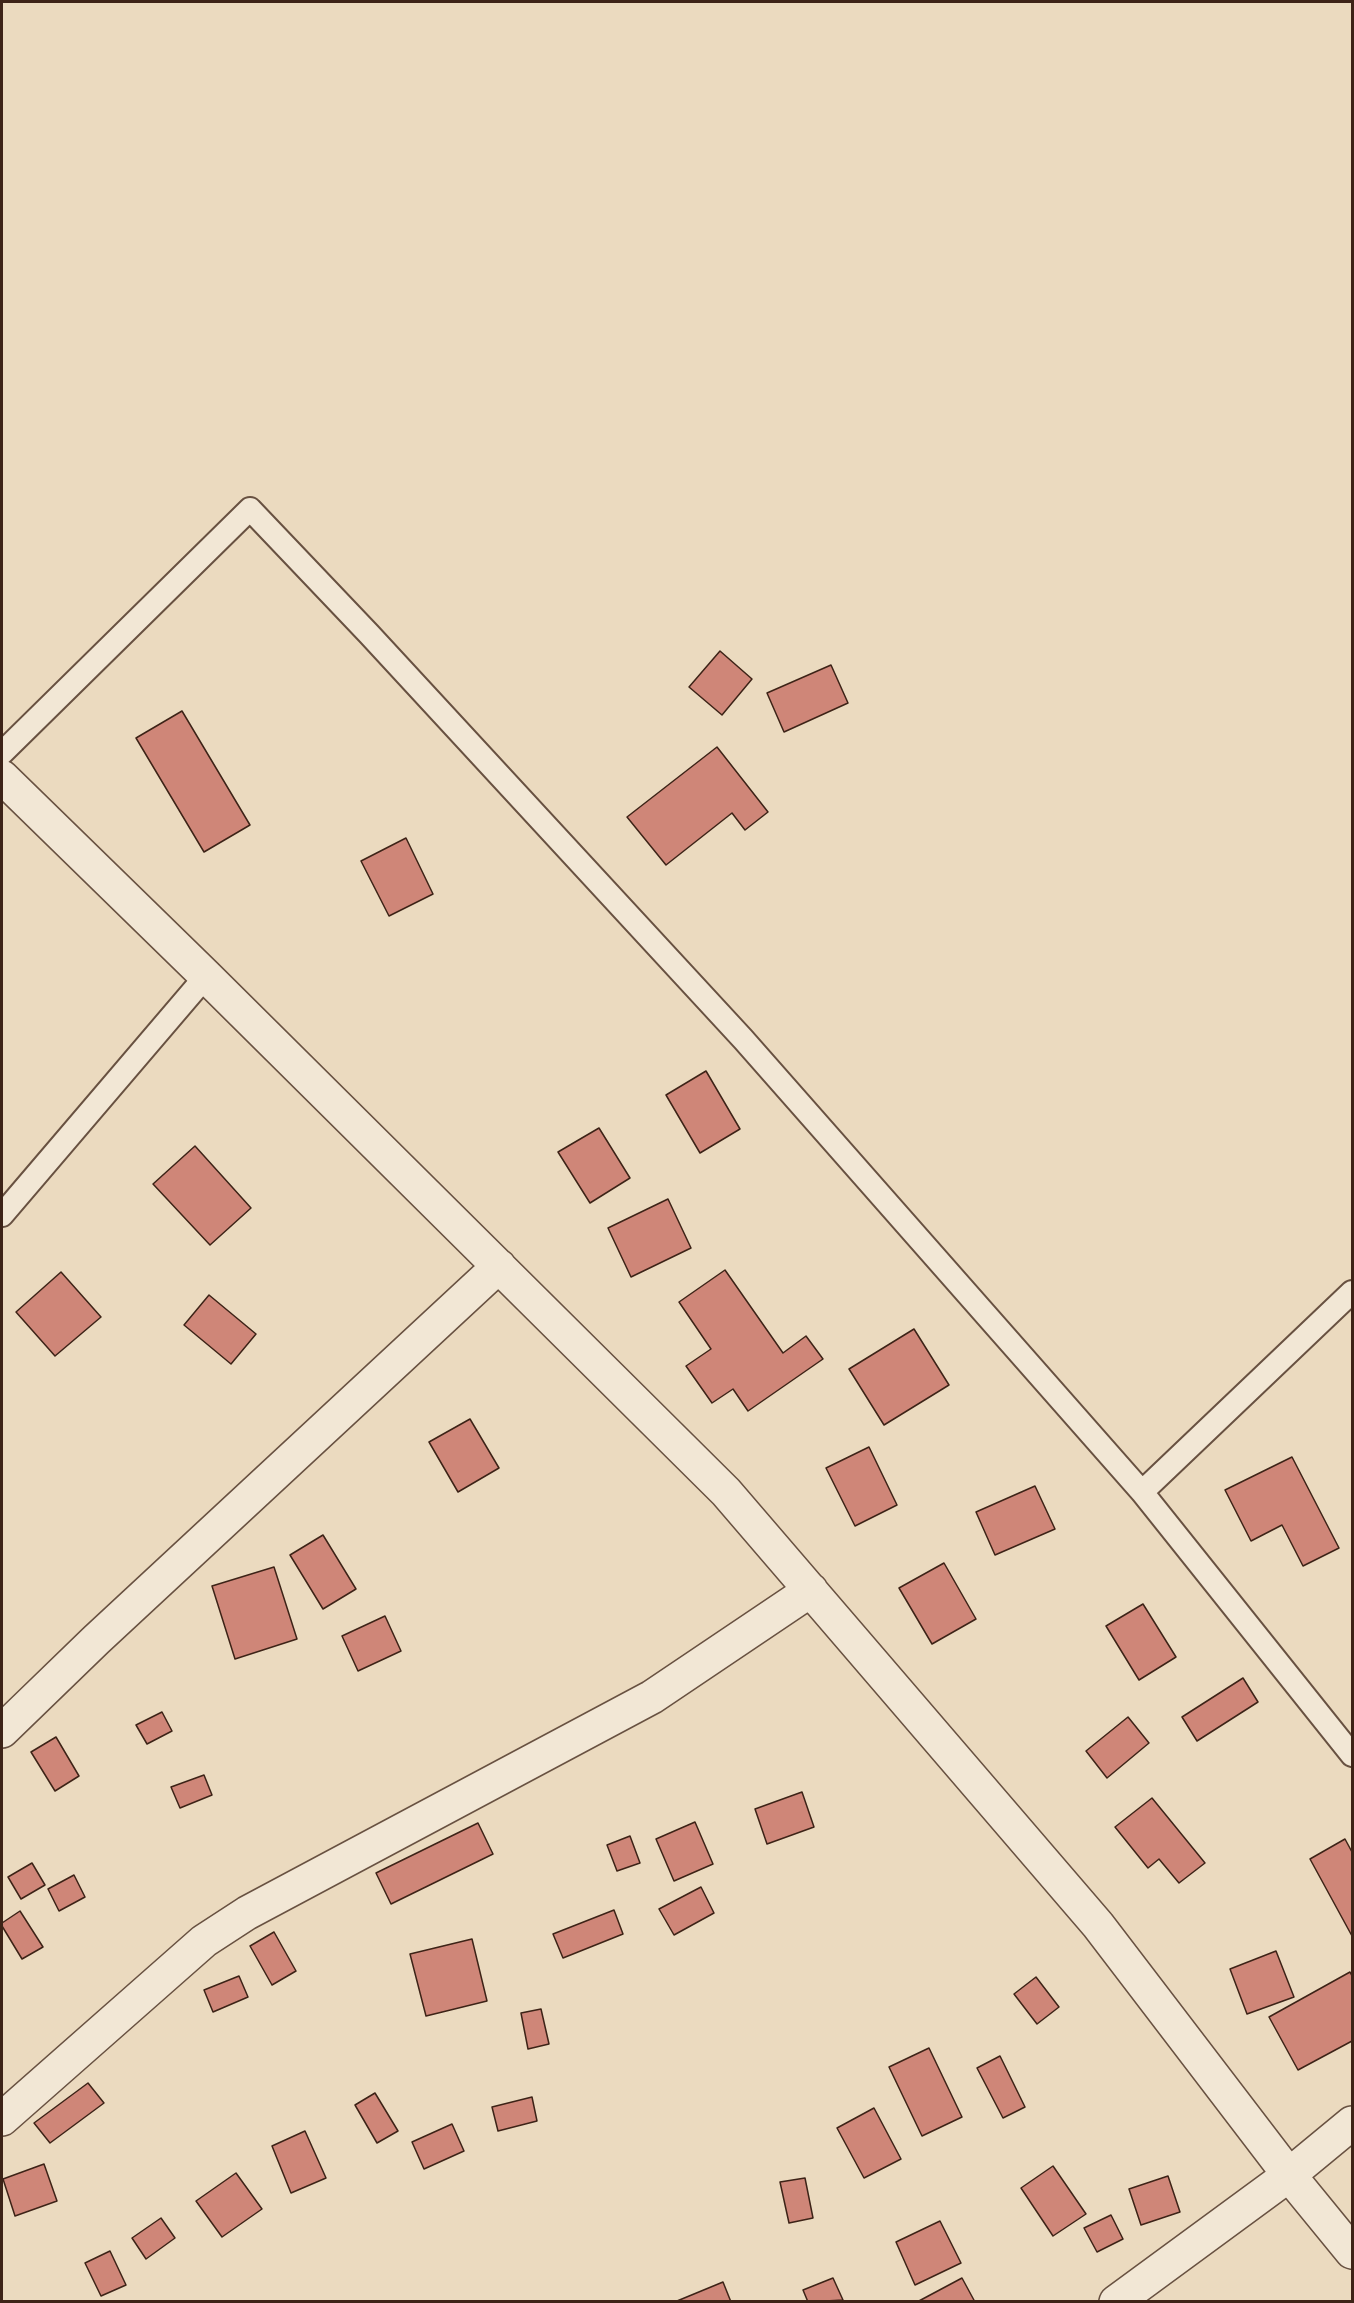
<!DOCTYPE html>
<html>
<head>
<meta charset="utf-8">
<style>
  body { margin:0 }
  #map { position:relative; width:1354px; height:2303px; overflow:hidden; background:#ebdabf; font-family:"IM FELL English",serif }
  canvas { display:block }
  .frame { position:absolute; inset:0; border:3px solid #3d2317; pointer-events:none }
</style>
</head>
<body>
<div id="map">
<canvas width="1354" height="2303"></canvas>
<div class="frame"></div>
</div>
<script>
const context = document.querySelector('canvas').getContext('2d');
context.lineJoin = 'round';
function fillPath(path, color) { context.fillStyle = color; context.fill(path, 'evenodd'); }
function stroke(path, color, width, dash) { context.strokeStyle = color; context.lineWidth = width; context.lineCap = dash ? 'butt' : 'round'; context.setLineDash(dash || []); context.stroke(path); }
const building = new Path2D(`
  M 720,651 L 752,679 L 722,715 L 689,687 Z
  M 831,665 L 848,703 L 784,732 L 767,693 Z
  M 182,711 L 250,825 L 204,852 L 136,738 Z
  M 717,747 L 768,812 L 745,830 L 732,813 L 666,865 L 627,817 Z
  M 406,838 L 433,894 L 389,916 L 361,861 Z
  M 706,1071 L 740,1129 L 700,1153 L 666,1095 Z
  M 599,1128 L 630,1178 L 590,1203 L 558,1152 Z
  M 195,1146 L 251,1208 L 210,1245 L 153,1184 Z
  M 668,1199 L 691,1248 L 631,1277 L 608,1228 Z
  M 725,1270 L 783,1353 L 806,1336 L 823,1359 L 748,1411 L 733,1389 L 712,1403 L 686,1366 L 711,1349 L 679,1302 Z
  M 61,1272 L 101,1317 L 55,1356 L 16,1312 Z
  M 209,1295 L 256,1334 L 231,1364 L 184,1325 Z
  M 914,1329 L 949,1385 L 884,1425 L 849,1369 Z
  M 470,1419 L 499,1468 L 458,1492 L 429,1442 Z
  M 869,1447 L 897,1505 L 855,1526 L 826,1468 Z
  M 1292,1457 L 1339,1548 L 1303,1566 L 1282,1525 L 1251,1541 L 1225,1490 Z
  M 1035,1486 L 1055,1529 L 995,1555 L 976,1512 Z
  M 323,1535 L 356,1589 L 323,1609 L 290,1555 Z
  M 944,1563 L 976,1619 L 932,1644 L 899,1588 Z
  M 274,1567 L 297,1639 L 235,1659 L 212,1586 Z
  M 1143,1604 L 1176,1657 L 1139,1680 L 1106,1626 Z
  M 385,1616 L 401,1651 L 358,1671 L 342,1636 Z
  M 1243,1678 L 1258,1702 L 1197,1741 L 1182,1717 Z
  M 162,1712 L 172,1731 L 147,1744 L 136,1725 Z
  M 1128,1717 L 1149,1743 L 1107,1778 L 1086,1751 Z
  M 56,1737 L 79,1776 L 55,1791 L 31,1752 Z
  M 204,1775 L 212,1795 L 180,1808 L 171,1787 Z
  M 802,1792 L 814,1827 L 767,1844 L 755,1809 Z
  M 1152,1798 L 1205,1863 L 1179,1883 L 1159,1859 L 1148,1868 L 1115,1827 Z
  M 695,1822 L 713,1864 L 674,1881 L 656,1839 Z
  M 478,1823 L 493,1854 L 391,1904 L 376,1873 Z
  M 630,1836 L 640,1863 L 617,1871 L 607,1845 Z
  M 1345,1839 L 1352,1852 L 1352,1936 L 1310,1859 Z
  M 32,1863 L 45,1885 L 21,1899 L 8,1877 Z
  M 74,1875 L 85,1897 L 59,1911 L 48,1889 Z
  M 701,1887 L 714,1913 L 674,1935 L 659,1909 Z
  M 614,1910 L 623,1934 L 563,1958 L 553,1934 Z
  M 20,1911 L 43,1947 L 22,1959 L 2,1926 L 2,1923 Z
  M 274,1932 L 296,1971 L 272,1985 L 250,1946 Z
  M 472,1939 L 487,2001 L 426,2016 L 410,1954 Z
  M 1276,1951 L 1294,1997 L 1247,2014 L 1230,1969 Z
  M 1350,1972 L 1352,1976 L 1352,2041 L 1298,2070 L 1269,2017 Z
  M 239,1976 L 248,1997 L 213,2012 L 204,1990 Z
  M 1036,1977 L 1059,2007 L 1037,2024 L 1014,1994 Z
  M 541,2009 L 549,2044 L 528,2049 L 521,2013 Z
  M 929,2048 L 962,2117 L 922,2136 L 889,2067 Z
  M 1000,2056 L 1025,2107 L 1003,2118 L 977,2068 Z
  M 88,2083 L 104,2103 L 50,2143 L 34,2123 Z
  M 375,2093 L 398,2131 L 377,2143 L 355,2105 Z
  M 532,2097 L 537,2121 L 498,2131 L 492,2107 Z
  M 874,2108 L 901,2159 L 864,2178 L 837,2128 Z
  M 452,2124 L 464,2151 L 424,2169 L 412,2142 Z
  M 305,2131 L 326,2178 L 291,2193 L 272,2146 Z
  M 44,2164 L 57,2201 L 15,2216 L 3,2179 Z
  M 1053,2166 L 1086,2214 L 1053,2236 L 1021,2188 Z
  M 236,2173 L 262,2209 L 222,2237 L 196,2201 Z
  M 1168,2176 L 1180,2212 L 1141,2225 L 1129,2189 Z
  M 805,2178 L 813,2218 L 789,2223 L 780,2182 Z
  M 1111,2215 L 1123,2239 L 1097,2252 L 1084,2228 Z
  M 161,2218 L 175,2238 L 146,2259 L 132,2238 Z
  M 940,2221 L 961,2263 L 915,2285 L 896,2242 Z
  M 110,2251 L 126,2285 L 101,2296 L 85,2263 Z
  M 833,2278 L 843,2300 L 808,2302 L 803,2290 Z
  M 962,2278 L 975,2302 L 917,2302 Z
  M 723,2282 L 731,2302 L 678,2302 L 677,2301 Z`);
fillPath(building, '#cf8678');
stroke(building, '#3d2317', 1.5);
const service = new Path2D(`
  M 2,753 L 250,509 L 369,634 L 743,1039 L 1142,1492 L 1352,1755
  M 2,1215 L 206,976
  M 1142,1492 L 1352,1292`);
const minor = new Path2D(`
  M 2,777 L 206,976 L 726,1492 L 1098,1925 L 1289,2175 L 1352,2252
  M 2,1731 L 96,1640 L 499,1266
  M 2,2119 L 204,1941 L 247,1913 L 652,1697 L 811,1590
  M 1116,2302 L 1289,2175 L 1352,2123`);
stroke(service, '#685141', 26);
stroke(minor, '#685141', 36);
stroke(service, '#f2e7d5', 22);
stroke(minor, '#f2e7d5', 33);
</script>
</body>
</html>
